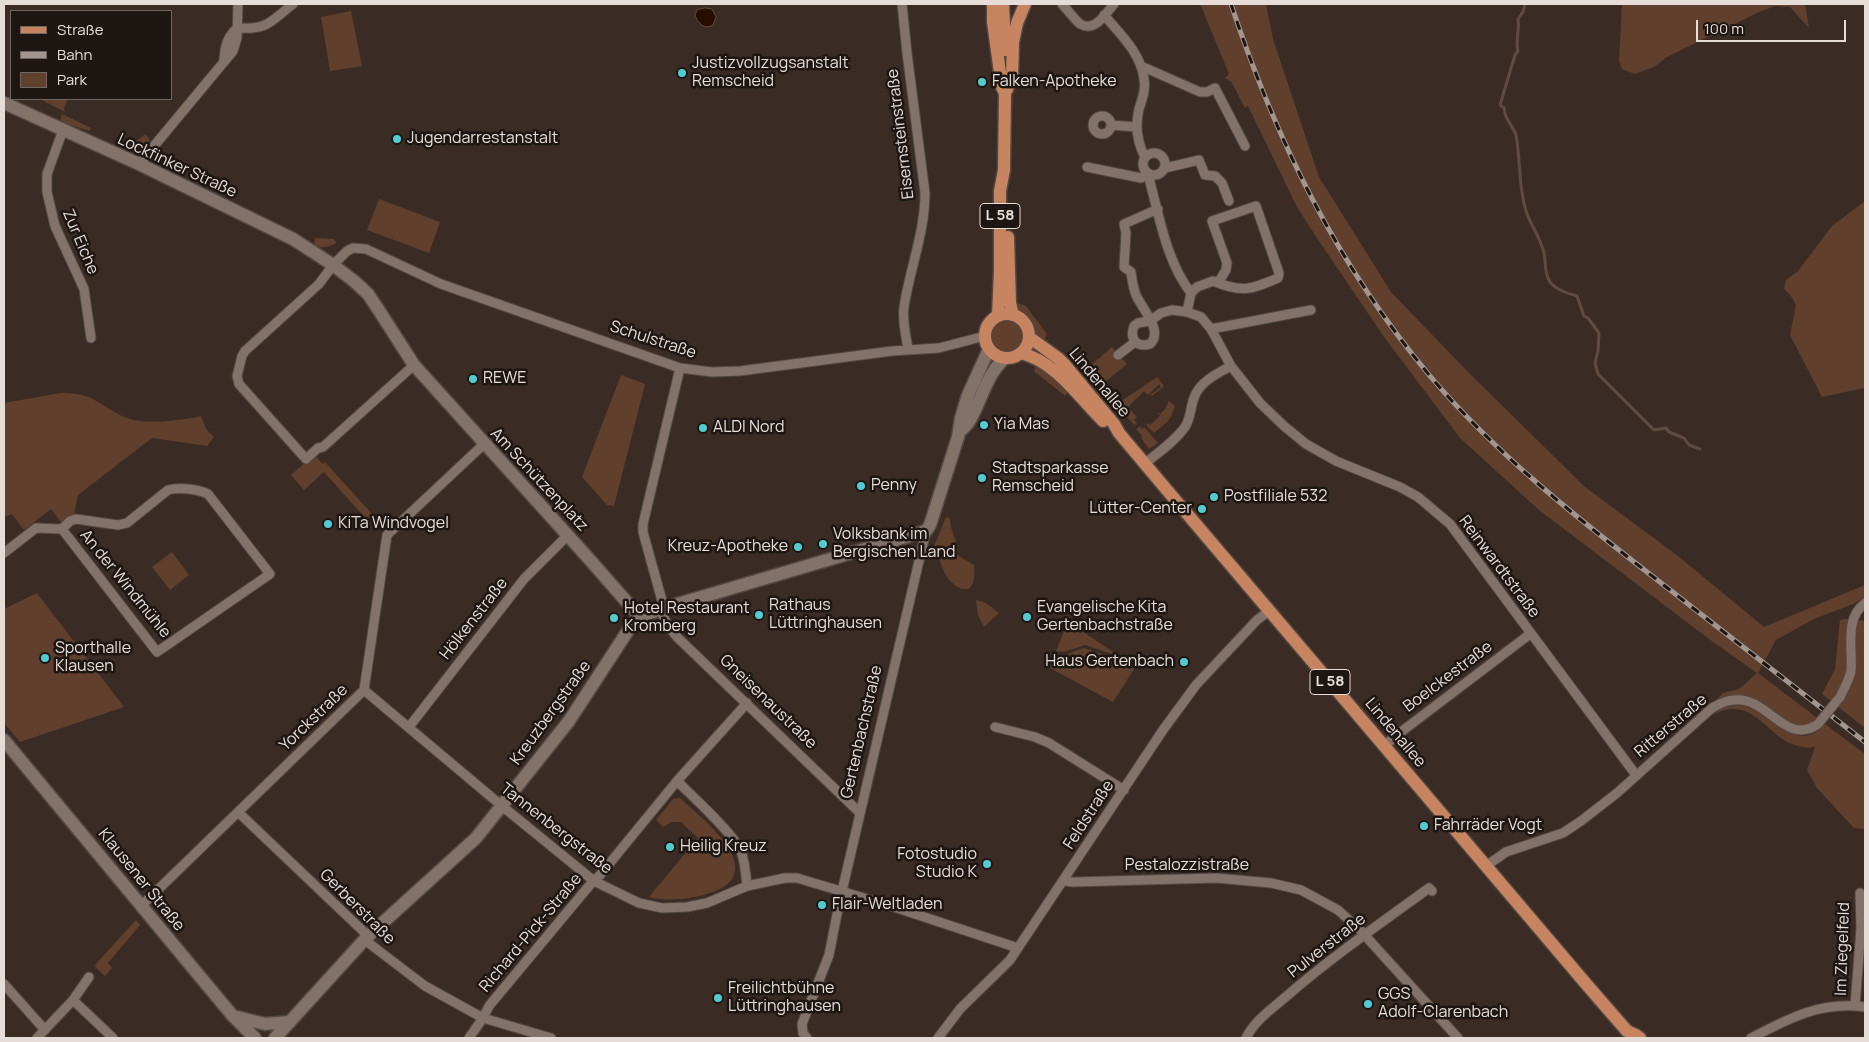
<!DOCTYPE html>
<html>
<head>
<meta charset="utf-8">
<style>
  body { margin:0 }
  #map { position:relative; width:1869px; height:1042px; overflow:hidden; background:#3a2c25; font-family:Manrope,sans-serif }
  canvas { display:block }
  .frame { position:absolute; inset:0; border:5px solid #e6ddd8; pointer-events:none }
  .legend { position:absolute; left:10px; top:10px; width:162px; height:90px; box-sizing:border-box; background:#1d1613; border:1px solid #6d6662; margin:0; padding:6px 9px; list-style:none; font-size:15px; color:#e6ddd8 }
  .legend li { display:flex; align-items:center; gap:10px; height:25px }
  .legend b { width:25px; border:1px solid #6d6662 }
  .scale { position:absolute; left:1696px; top:20px; width:150px; height:22px; box-sizing:border-box; border:2px solid #e6ddd8; border-top:0; padding-left:6px; font-size:15px; line-height:18px; white-space:nowrap; color:#e6ddd8; -webkit-text-stroke:4px #1d1613; paint-order:stroke }
</style>
</head>
<body>
<div id="map">
<canvas width="1869" height="1042"></canvas>
<div class="frame"></div>
<ul class="legend">
<li><b style="height:6px;background:#c68460"></b>Straße</li>
<li><b style="height:6px;background:#a19690"></b>Bahn</li>
<li><b style="height:14px;background:#603f2d"></b>Park</li>
</ul>
<div class="scale">100 m</div>
</div>
<script>
const context = document.querySelector('canvas').getContext('2d');
context.lineJoin = 'round';
function fillPath(path, color) { context.fillStyle = color; context.fill(path, 'evenodd'); }
function stroke(path, color, width, dash) { context.strokeStyle = color; context.lineWidth = width; context.lineCap = dash ? 'butt' : 'round'; context.setLineDash(dash || []); context.stroke(path); }
function write(font, color, halo, rows, align = 'center') {
  context.font = font + ' Manrope,sans-serif'; context.lineWidth = 5; context.setLineDash([]); context.textBaseline = 'middle'; context.strokeStyle = halo; context.fillStyle = color; for (const [text, x, y, turn = 0] of rows) {
    context.save(); context.translate(x, y); context.rotate((+turn || 0) * Math.PI / 180); context.textAlign = isNaN(turn) ? turn : align; if (halo) context.strokeText(text, 0, 0); context.fillText(text, 0, 0); context.restore();
  }
}
fillPath(new Path2D(`
  M 1198,4 L 1266,4 L 1273,39 L 1319,177 L 1391,292 L 1467,371 L 1585,487 L 1678,556 L 1764,627 L 1865,585 L 1865,597 L 1853,604 L 1814,619 L 1776,640 L 1758,673 L 1817,718 C 1795,741 1769,701 1744,696 C 1734,695 1723,700 1713,703 L 1723,693 L 1739,689 L 1757,673 L 1709,639 L 1539,510 L 1460,438 L 1384,337 L 1315,235 L 1297,207 L 1248,106 L 1245,108 L 1232,83 L 1225,78 L 1229,74 L 1201,6 Z
  M 1622,4 L 1805,4 L 1809,28 L 1790,7 L 1775,6 L 1757,13 L 1667,57 L 1654,67 L 1635,74 L 1622,69 L 1619,61 Z
  M 351,11 L 362,66 L 330,71 L 321,17 Z
  M 40,99 L 68,99 L 64,108 L 65,112 Z
  M 62,114 L 91,128 L 90,131 L 60,122 Z
  M 145,134 L 150,140 C 139,151 131,151 117,144 L 119,141 C 130,145 137,142 145,134 Z
  M 379,199 L 440,222 L 429,253 L 367,230 Z
  M 1865,201 L 1865,388 L 1822,397 L 1790,335 L 1796,305 L 1791,296 L 1784,289 L 1786,280 L 1798,271 L 1832,226 Z
  M 315,238 L 334,239 L 336,243 C 330,247 321,249 314,245 Z
  M 1014,302 L 1026,306 L 1047,334 L 1042,344 L 1034,334 L 1028,321 L 1018,310 Z
  M992 336a15 15 0 1 1 30 0a15 15 0 1 1-30 0Z
  M 1112,347 L 1127,364 L 1098,388 L 1084,371 Z
  M 1037,363 L 1067,392 L 1065,396 L 1034,371 Z
  M 621,375 L 645,384 L 614,506 L 607,505 L 582,477 Z
  M 1157,377 L 1164,386 L 1152,396 L 1151,394 L 1161,387 L 1159,384 L 1148,395 L 1144,391 L 1128,407 L 1137,417 L 1134,420 L 1137,423 L 1134,425 L 1122,411 L 1119,413 L 1114,406 Z
  M 61,393 C 97,392 101,409 130,419 C 149,425 173,420 193,418 L 201,416 L 206,429 L 214,437 L 207,446 L 152,438 L 78,495 L 74,515 L 67,517 L 61,522 L 51,509 L 24,530 L 12,514 L 4,517 L 4,403 Z
  M 1169,401 L 1175,406 L 1171,417 L 1166,423 L 1154,433 L 1146,425 L 1148,423 L 1150,425 L 1160,416 L 1157,412 L 1160,414 L 1165,409 Z
  M 1140,426 L 1142,429 L 1144,427 L 1158,443 L 1149,449 L 1141,438 L 1142,436 L 1136,429 Z
  M 314,455 L 323,464 L 325,462 L 373,515 L 367,520 L 324,472 L 304,490 L 291,475 Z
  M 946,517 L 950,518 C 950,534 959,540 957,555 L 974,565 C 974,574 976,581 969,589 L 961,589 C 943,579 944,569 936,551 L 933,549 Z
  M 172,552 L 189,575 L 170,590 L 152,567 Z
  M 37,593 L 124,707 L 20,742 L 4,723 L 4,609 Z
  M 976,600 L 986,603 L 999,613 L 984,627 L 978,615 Z
  M 1844,619 L 1865,621 L 1865,728 L 1822,694 L 1835,669 L 1840,620 Z
  M 1068,622 L 1121,657 L 1085,645 L 1063,652 L 1056,651 Z
  M 1084,648 L 1136,666 L 1113,702 L 1050,668 L 1055,654 L 1064,655 Z
  M 1739,705 C 1770,708 1795,758 1825,724 L 1865,754 L 1865,829 L 1854,828 L 1817,788 L 1807,770 L 1815,747 C 1807,748 1799,747 1792,744 C 1771,736 1756,707 1731,709 C 1722,709 1714,715 1706,719 L 1724,707 Z
  M 680,798 C 704,820 772,873 710,893 C 690,899 669,902 649,897 L 698,838 L 681,822 L 672,822 L 663,827 L 656,820 L 673,799 Z
  M 136,920 L 140,925 L 108,963 L 112,968 L 105,976 L 96,968 L 95,965 Z`), '#603f2d');
const water = new Path2D(`
  M 705,8 L 712,9 L 716,17 L 713,25 C 704,30 698,23 695,15 L 697,10 Z`);
fillPath(water, '#270c00');
stroke(water, '#604b41', 1);
stroke(new Path2D(`
  M 1525,4 L 1523,12 L 1518,19 C 1520,30 1515,40 1518,51 L 1515,55 L 1500,105 L 1504,108 C 1505,121 1514,127 1516,135 C 1521,161 1518,188 1527,214 C 1532,227 1541,239 1544,253 C 1546,261 1544,274 1550,282 C 1556,290 1568,293 1577,296 L 1584,316 L 1588,318 L 1599,333 L 1598,351 L 1595,363 L 1598,374 L 1654,430 L 1666,428 L 1669,432 L 1684,438 L 1689,445 L 1700,449`), '#604b41', 3);
const street = new Path2D(`
  M 902,4 L 907,53 L 925,193 C 925,232 910,268 904,307 C 902,320 906,336 908,349
  M 1062,4 C 1066,8 1077,22 1080,24 C 1095,33 1106,13 1114,4
  M 1104,15 C 1120,34 1141,53 1144,79 C 1146,90 1142,99 1139,109 C 1135,126 1137,142 1145,157
  M 237,28 C 268,30 270,22 293,4
  M 224,59 C 225,46 227,37 237,28
  M 1141,66 L 1200,92 L 1207,92 L 1215,88 L 1245,146
  M1093 125a9 9 0 1 1 18 0a9 9 0 1 1-18 0Z
  M 1111,125 L 1136,127
  M 63,130 L 47,174 L 47,192 L 55,226 L 84,289 L 91,338
  M1143 164a11 11 0 1 1 22 0a11 11 0 1 1-22 0Z
  M 139,164 L 233,51 L 237,38 L 238,4
  M 1087,167 L 1141,178 L 1148,174
  M 1165,168 L 1199,160 L 1205,175 L 1215,176 L 1222,183 L 1229,201
  M 1149,175 L 1150,182 C 1160,220 1167,262 1191,293 L 1187,312
  M 1158,209 L 1124,224 L 1126,233 L 1124,267 L 1131,272 C 1132,279 1133,288 1136,295 C 1142,309 1164,331 1150,344 C 1137,348 1129,339 1134,326 L 1138,323 L 1150,321 L 1161,313 L 1172,310 L 1187,312 L 1201,317 L 1211,329 L 1231,366 L 1260,403 L 1284,426 L 1306,444 L 1336,461 L 1400,487 L 1418,497 L 1450,524 L 1636,775
  M 1191,293 L 1197,287 L 1213,281 C 1242,293 1250,290 1278,278 L 1279,273 L 1256,206 L 1212,221 L 1227,263 L 1226,270 L 1218,283
  M 1211,329 L 1311,310
  M 1118,355 L 1135,342
  M 414,365 L 323,447 L 318,448 L 306,459 L 239,384 L 237,376 L 242,356 L 245,351 L 319,284 L 333,265 L 347,251 L 353,248 L 366,249 L 441,284 L 680,368 L 712,372 L 740,371 L 892,351 L 939,348 L 985,336
  M 1144,464 C 1158,453 1174,442 1185,427 C 1191,418 1190,408 1194,398 C 1199,382 1218,373 1231,366
  M 4,553 L 36,528 L 62,529 L 70,521 L 76,519 L 118,525 L 127,523 L 168,490 C 179,487 198,489 208,494 L 270,574 L 157,652 L 62,529
  M 664,608 L 643,532 L 643,524 L 680,368
  M 660,609 L 668,626 L 677,637 L 860,813
  M 364,690 L 502,806 L 594,881 L 639,903 L 662,908 L 687,907 L 707,903 L 747,886 L 785,878 L 797,878 L 891,906 L 1018,948
  M 1840,697 C 1844,689 1849,680 1851,671 C 1853,648 1844,619 1865,603
  M 409,727 L 524,579 L 568,535
  M 995,727 L 1035,737 L 1049,743 L 1124,790
  M 1385,746 L 1393,738 L 1530,634
  M 677,781 C 693,797 733,833 741,851 C 745,862 746,874 747,886
  M 238,812 L 363,931 L 370,944 L 425,986 L 483,1018 L 551,1038
  M 1486,866 L 1506,852 L 1563,833 L 1581,821 L 1617,793 L 1712,708 C 1719,704 1727,700 1734,700 C 1768,696 1785,747 1818,724
  M 1064,881 L 1073,882 L 1216,878 L 1271,883 L 1301,890 L 1338,910 L 1360,930 L 1458,1038
  M 141,906 L 364,690 L 387,535 L 484,444
  M 4,984 L 45,1030
  M 73,1000 L 113,1038
  M 1855,1006 L 1861,928 L 1860,893
  M 37,1038 L 73,1000 L 89,977
  M 469,1038 L 483,1018 L 489,1006 L 589,886 L 600,875 L 677,781 L 747,703
  M 807,1038 L 803,1033 L 802,1024 L 829,955 L 839,904 L 926,531
  M 938,1038 L 960,1009 L 1010,960 L 1163,730 L 1196,685 L 1257,620 L 1269,611
  M 1246,1038 C 1255,1020 1273,1008 1288,995 C 1333,956 1381,923 1429,888 L 1432,891
  M 1751,1038 C 1789,1018 1821,1001 1865,1007`);
const secondary = new Path2D(`
  M 4,103 L 139,164 L 293,239 L 333,265 L 354,281 L 368,294 L 378,309 L 414,365 L 590,560 L 640,617
  M 959,432 C 963,429 967,425 970,420 C 982,399 986,375 1005,358
  M 4,740 L 192,967 L 232,1015 L 255,1038
  M 233,1016 L 265,1024 L 290,1022
  M 275,1038 L 367,937 L 476,838 L 569,721 L 631,626 L 640,617 L 664,608 L 926,531 L 930,525 L 958,437 L 961,418 L 968,395 L 989,349`);
const primary = new Path2D(`
  M 993,4 L 993,22 L 1002,87 L 1005,93 L 1004,170 L 1000,191 L 1000,271 L 998,316
  M 1003,4 L 1005,50
  M 1005,93 L 1012,79 L 1013,42 L 1017,23 L 1025,4
  M 1008,237 L 1010,303 L 1013,315
  M985 336a22 22 0 1 1 44 0a22 22 0 1 1-44 0Z
  M 1029,337 L 1058,358 L 1065,365 L 1114,424 L 1119,433 L 1161,483 L 1587,985 L 1627,1031 L 1636,1035 L 1640,1038
  M 1021,353 C 1056,362 1078,396 1103,421`);
stroke(street, '#544843', 11);
stroke(secondary, '#544843', 15);
stroke(primary, '#544843', 15);
stroke(street, '#83726a', 9);
stroke(secondary, '#83726a', 12);
stroke(primary, '#c68460', 12);
const rail = new Path2D(`
  M 1231,4 C 1276,140 1337,265 1430,376 C 1496,454 1576,517 1656,579 C 1726,634 1796,688 1865,742`);
stroke(rail, '#a19690', 5);
stroke(rail, '#1d1613', 3, [9]);
const streetBridge = new Path2D(`
  M 1818,724 L 1840,697`);
stroke(streetBridge, '#544843', 11, []);
stroke(streetBridge, '#83726a', 9);
for (const [x, y, r, color] of [
  [682,73,5,"#52ccd0"],
  [982,82,5,"#52ccd0"],
  [397,139,5,"#52ccd0"],
  [473,379,5,"#52ccd0"],
  [984,425,5,"#52ccd0"],
  [703,428,5,"#52ccd0"],
  [982,478,5,"#52ccd0"],
  [861,486,5,"#52ccd0"],
  [1214,497,5,"#52ccd0"],
  [1202,509,5,"#52ccd0"],
  [328,524,5,"#52ccd0"],
  [823,544,5,"#52ccd0"],
  [798,547,5,"#52ccd0"],
  [759,615,5,"#52ccd0"],
  [1027,617,5,"#52ccd0"],
  [614,618,5,"#52ccd0"],
  [45,658,5,"#52ccd0"],
  [1184,662,5,"#52ccd0"],
  [1424,826,5,"#52ccd0"],
  [670,847,5,"#52ccd0"],
  [987,864,5,"#52ccd0"],
  [822,905,5,"#52ccd0"],
  [718,998,5,"#52ccd0"],
  [1368,1004,5,"#52ccd0"]
]) { const dot = new Path2D(); dot.arc(x, y, r, 0, 2 * Math.PI); context.fillStyle = color; context.fill(dot); stroke(dot, '#1d1613', 2); }
for (const [x, y, w] of [
  [1000,216,40],
  [1330,682,40]
]) { const box = new Path2D(); box.roundRect(x - w / 2, y - 12.5, w, 25, 4); context.fillStyle = '#1d1613'; context.fill(box); stroke(box, '#e6ddd8', 1); }
write('bold 15px', '#e6ddd8', null, [
  ["L 58",1000,216],
  ["L 58",1330,682]
]);
write('16px', '#e6ddd8', '#1d1613', [
  ["Justizvollzugsanstalt",692,64],
  ["Remscheid",692,82],
  ["Falken-Apotheke",992,82],
  ["Jugendarrestanstalt",407,139],
  ["REWE",483,379],
  ["Yia Mas",994,425],
  ["ALDI Nord",713,428],
  ["Stadtsparkasse",992,469],
  ["Remscheid",992,487],
  ["Penny",871,486],
  ["Postfiliale 532",1224,497],
  ["Lütter-Center",1192,509,"right"],
  ["KiTa Windvogel",338,524],
  ["Volksbank im",833,535],
  ["Bergischen Land",833,553],
  ["Kreuz-Apotheke",788,547,"right"],
  ["Rathaus",769,606],
  ["Lüttringhausen",769,624],
  ["Evangelische Kita",1037,608],
  ["Gertenbachstraße",1037,626],
  ["Hotel Restaurant",624,609],
  ["Kromberg",624,627],
  ["Sporthalle",55,649],
  ["Klausen",55,667],
  ["Haus Gertenbach",1174,662,"right"],
  ["Fahrräder Vogt",1434,826],
  ["Heilig Kreuz",680,847],
  ["Fotostudio",977,855,"right"],
  ["Studio K",977,873,"right"],
  ["Flair-Weltladen",832,905],
  ["Freilichtbühne",728,989],
  ["Lüttringhausen",728,1007],
  ["GGS",1378,995],
  ["Adolf-Clarenbach",1378,1013]
], 'left');
write('16px', '#e6ddd8', '#1d1613', [
  ["Eisernsteinstraße",901,134,-97],
  ["Lockfinker Straße",177,166,25],
  ["Zur Eiche",80,242,67],
  ["Schulstraße",653,340,18],
  ["Lindenallee",1099,383,50],
  ["Am Schützenplatz",539,480,47],
  ["Reinwardtstraße",1499,567,53],
  ["An der Windmühle",125,584,51],
  ["Hölkenstraße",474,619,-52],
  ["Boelckestraße",1448,677,-37],
  ["Gneisenaustraße",768,702,44],
  ["Kreuzbergstraße",551,713,-54],
  ["Yorckstraße",314,718,-44],
  ["Ritterstraße",1671,726,-40],
  ["Gertenbachstraße",862,732,-77],
  ["Lindenallee",1395,733,50],
  ["Feldstraße",1089,815,-57],
  ["Tannenbergstraße",556,829,38],
  ["Pestalozzistraße",1187,866],
  ["Klausener Straße",141,880,51],
  ["Gerberstraße",357,907,45],
  ["Richard-Pick-Straße",531,933,-50],
  ["Pulverstraße",1327,946,-38],
  ["Im Ziegelfeld",1843,949,-88]
]);
</script>
</body>
</html>
